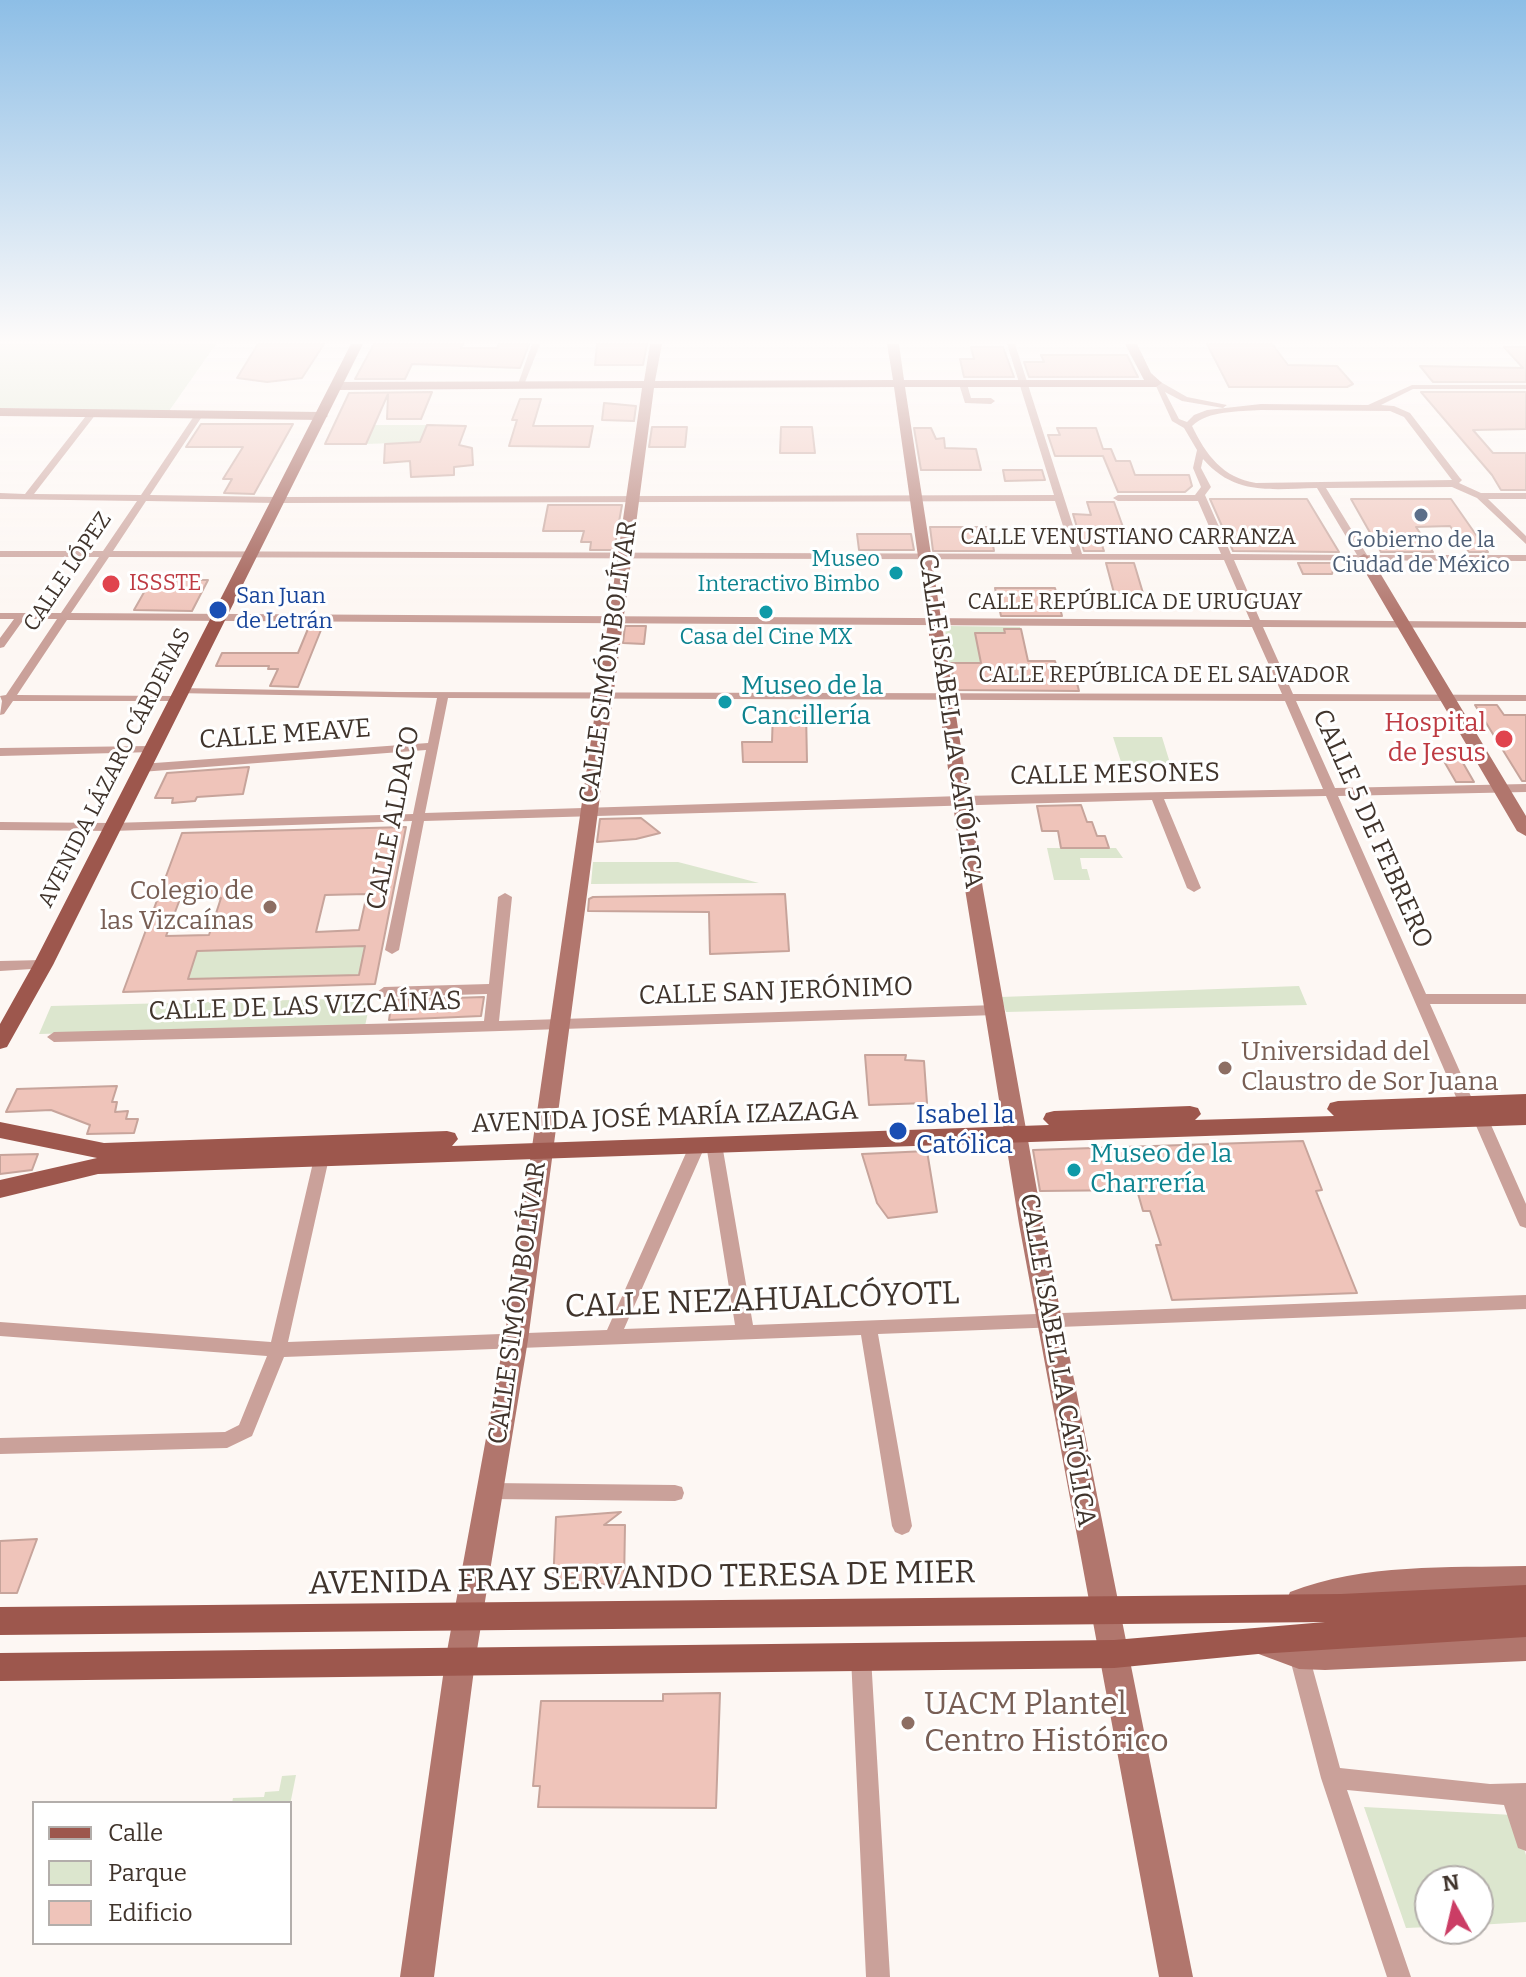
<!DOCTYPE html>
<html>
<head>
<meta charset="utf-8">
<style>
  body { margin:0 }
  #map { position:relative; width:1526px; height:1977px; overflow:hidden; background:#fdf7f3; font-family:Bitter,serif }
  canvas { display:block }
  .legend { position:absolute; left:32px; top:1801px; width:260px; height:144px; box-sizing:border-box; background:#fff; border:2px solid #b3aeab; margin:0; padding:10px 14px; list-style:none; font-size:24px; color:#40342c }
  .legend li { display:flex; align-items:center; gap:16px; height:40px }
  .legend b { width:40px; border:2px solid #b3aeab }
  .north { position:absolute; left:1414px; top:1865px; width:80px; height:80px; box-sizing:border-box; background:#fff; border:2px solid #b3aeab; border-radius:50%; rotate:352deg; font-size:22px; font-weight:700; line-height:32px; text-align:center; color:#40342c }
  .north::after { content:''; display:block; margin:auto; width:28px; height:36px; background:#cb3d65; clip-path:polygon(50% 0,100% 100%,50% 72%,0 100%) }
</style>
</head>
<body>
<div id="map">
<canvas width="1526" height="1977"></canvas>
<ul class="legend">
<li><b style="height:10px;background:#9d574d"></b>Calle</li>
<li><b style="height:22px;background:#dce6ce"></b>Parque</li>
<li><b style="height:22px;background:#efc4ba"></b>Edificio</li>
</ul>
<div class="north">N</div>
</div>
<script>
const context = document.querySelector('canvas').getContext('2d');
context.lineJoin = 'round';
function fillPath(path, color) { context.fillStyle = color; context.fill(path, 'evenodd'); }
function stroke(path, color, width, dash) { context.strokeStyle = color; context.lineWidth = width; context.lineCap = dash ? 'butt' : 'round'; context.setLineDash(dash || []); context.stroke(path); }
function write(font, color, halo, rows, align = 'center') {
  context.font = font + ' Bitter,serif'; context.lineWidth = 6; context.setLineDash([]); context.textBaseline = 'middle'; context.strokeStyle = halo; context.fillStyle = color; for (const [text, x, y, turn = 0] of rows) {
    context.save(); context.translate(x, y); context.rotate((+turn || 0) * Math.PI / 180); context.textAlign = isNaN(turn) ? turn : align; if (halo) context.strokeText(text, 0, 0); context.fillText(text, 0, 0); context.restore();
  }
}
fillPath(new Path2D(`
  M 0,344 L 216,344 L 169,411 L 0,408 Z
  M 374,425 L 427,425 L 422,438 L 424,442 L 366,444 Z
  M 950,626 L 1020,627 L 1022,633 L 975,633 L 981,663 L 949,663 L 945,628 Z
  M 1113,737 L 1162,737 L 1170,763 L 1151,763 L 1152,768 L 1123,768 Z
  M 1047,848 L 1116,848 L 1123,858 L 1080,858 L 1082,869 L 1087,869 L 1090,880 L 1054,880 Z
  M 593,862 L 678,862 L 759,883 L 591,884 Z
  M 365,946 L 359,975 L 188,979 L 197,951 Z
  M 1299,986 L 1307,1005 L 1006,1012 L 1001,997 Z
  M 371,998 L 365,1026 L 39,1034 L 51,1006 Z
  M 296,1775 L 290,1805 L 232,1803 L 233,1798 L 264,1797 L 265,1792 L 279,1791 L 282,1776 Z
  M 1364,1807 L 1513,1815 L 1526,1855 L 1526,1922 L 1478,1925 L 1478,1881 L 1430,1881 L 1430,1927 L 1406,1928 Z`), '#dce6ce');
const building = new Path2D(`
  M 258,344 L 324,344 L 302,378 L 267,382 L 237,378 Z
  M 374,344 L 463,344 L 461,348 L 497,348 L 499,344 L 529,344 L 520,368 L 412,364 L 405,379 L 355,379 Z
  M 597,344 L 647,344 L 643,365 L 595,365 Z
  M 1207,344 L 1272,344 L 1288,365 L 1337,366 L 1353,384 L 1347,387 L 1229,387 Z
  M 971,347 L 1003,347 L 1014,377 L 964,377 L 960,359 L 974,359 Z
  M 1504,347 L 1526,347 L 1526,382 L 1433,382 L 1420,366 L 1523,368 Z
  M 1041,355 L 1127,355 L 1138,377 L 1029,377 L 1024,362 L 1044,362 Z
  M 432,392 L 421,419 L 387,419 L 388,394 L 366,444 L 325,444 L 349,393 Z
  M 1421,392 L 1526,392 L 1526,429 L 1473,430 L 1493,453 L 1526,453 L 1526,490 L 1501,490 L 1492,475 Z
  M 520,399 L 541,399 L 533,426 L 593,426 L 589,447 L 509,446 L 517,420 L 512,420 Z
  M 604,403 L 636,406 L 634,421 L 602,420 Z
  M 201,424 L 293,424 L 254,494 L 224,493 L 232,479 L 223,479 L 243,447 L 186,447 Z
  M 427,425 L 466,426 L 459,445 L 472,448 L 473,465 L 454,467 L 454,475 L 411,477 L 410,461 L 384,463 L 385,444 L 420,442 Z
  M 652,427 L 687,427 L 685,447 L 649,447 Z
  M 781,427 L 812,427 L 815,453 L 780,453 Z
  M 914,428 L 931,428 L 936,439 L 944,438 L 945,448 L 976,449 L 981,470 L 921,470 Z
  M 1057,428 L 1096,428 L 1103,449 L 1111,449 L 1116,461 L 1130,461 L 1135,475 L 1189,475 L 1192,486 L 1185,492 L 1118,492 L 1103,456 L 1055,456 L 1048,435 L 1060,435 Z
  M 1003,470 L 1042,470 L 1045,480 L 1005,481 Z
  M 1210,499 L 1307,499 L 1339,552 L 1233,551 Z
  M 1351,499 L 1451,499 L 1488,552 L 1469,552 L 1450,526 L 1416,527 L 1433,552 L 1381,552 Z
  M 1087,502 L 1114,502 L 1123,527 L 1096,527 L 1104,551 L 1084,551 L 1073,514 L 1091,515 Z
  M 548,505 L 622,505 L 614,550 L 590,550 L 591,542 L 581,542 L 584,531 L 543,531 Z
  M 930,527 L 990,527 L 994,551 L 933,551 Z
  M 857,534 L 911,534 L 914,550 L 859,550 Z
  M 1106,563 L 1134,563 L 1143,593 L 1114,593 Z
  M 1298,563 L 1335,563 L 1332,574 L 1303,574 Z
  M 151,580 L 208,580 L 192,611 L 134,610 Z
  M 995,588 L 1055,588 L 1062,616 L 1001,616 Z
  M 310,624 L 323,625 L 298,687 L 270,686 L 278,669 L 268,669 L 269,666 L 216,666 L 222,653 L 298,653 Z
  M 625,626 L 646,626 L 644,644 L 623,643 Z
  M 1004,629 L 1021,629 L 1028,661 L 1055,661 L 1060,679 L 1076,679 L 1079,691 L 955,690 L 951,663 L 981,663 L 975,633 L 1005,633 Z
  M 1475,705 L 1497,705 L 1504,715 L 1526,715 L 1526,781 L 1522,781 Z
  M 773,711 L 806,712 L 807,762 L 743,762 L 742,742 L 772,742 Z
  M 1441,756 L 1459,756 L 1474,782 L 1456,782 Z
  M 249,767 L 243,794 L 197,797 L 195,801 L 172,803 L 173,798 L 155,798 L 167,773 Z
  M 1081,805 L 1087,822 L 1092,822 L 1097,836 L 1105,836 L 1109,848 L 1061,848 L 1058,831 L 1042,831 L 1037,806 Z
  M 641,818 L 660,833 L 636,839 L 597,842 L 600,819 Z
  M 406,827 L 375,984 L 123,992 L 182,833 ZM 367,894 L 359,930 L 316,932 L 325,895 ZM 221,898 L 209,935 L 166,936 L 180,899 ZM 365,946 L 359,975 L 188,979 L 197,951 Z
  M 785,894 L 789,951 L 710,954 L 709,912 L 588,911 L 589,899 L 593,897 Z
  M 484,997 L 481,1016 L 389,1020 L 392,1000 Z
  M 865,1055 L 906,1055 L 905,1060 L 924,1061 L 927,1103 L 869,1105 Z
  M 117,1086 L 112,1102 L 117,1102 L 115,1112 L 128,1111 L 126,1119 L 138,1119 L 134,1133 L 87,1134 L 90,1125 L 51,1110 L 6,1112 L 17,1089 Z
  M 1303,1141 L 1322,1190 L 1316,1191 L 1357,1293 L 1172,1300 L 1156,1245 L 1161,1245 L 1150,1211 L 1143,1211 L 1137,1190 L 1040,1191 L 1033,1150 Z
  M 927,1151 L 937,1212 L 888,1218 L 877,1203 L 862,1154 Z
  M 38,1154 L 32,1170 L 0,1174 L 0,1155 Z
  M 621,1512 L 604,1525 L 625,1525 L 624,1584 L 553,1585 L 556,1517 Z
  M 37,1539 L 17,1593 L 0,1593 L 0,1541 Z
  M 720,1693 L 716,1808 L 538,1807 L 540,1786 L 533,1786 L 541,1701 L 663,1701 L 663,1694 Z`);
fillPath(building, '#efc4ba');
stroke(building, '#c7a49b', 2);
fillPath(new Path2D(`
  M 532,344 L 540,344 L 524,385 L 517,387 Z
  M 1007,344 L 1015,344 L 1082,554 L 1221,554 L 1198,501 L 1118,501 L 1113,498 L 1118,495 L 1195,495 L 1201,487 L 1193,468 L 1197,450 L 1184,428 L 1172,421 L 1156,386 L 1152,383 L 1153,381 L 1159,381 L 1187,397 L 1227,405 L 1223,408 L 1182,401 L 1165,392 L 1179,419 L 1187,422 L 1194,415 L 1207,410 L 1261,404 L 1368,405 L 1412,385 L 1526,385 L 1526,389 L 1413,389 L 1381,405 L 1394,406 L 1410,413 L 1460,478 L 1462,480 L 1459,483 L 1481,493 L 1526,493 L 1526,499 L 1488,499 L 1526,536 L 1526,544 L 1477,498 L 1452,487 L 1326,488 L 1367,555 L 1526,555 L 1526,561 L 1234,560 L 1260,620 L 1526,622 L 1526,628 L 1263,627 L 1293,694 L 1526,695 L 1526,701 L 1296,701 L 1335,788 L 1526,784 L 1526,792 L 1338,796 L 1426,994 L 1526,994 L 1526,1004 L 1430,1004 L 1473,1101 L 1488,1118 L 1526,1204 L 1526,1228 L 1520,1226 L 1518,1222 L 1474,1121 L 1459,1104 L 1326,796 L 1164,799 L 1201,888 L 1194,892 L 1187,888 L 1152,800 L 424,821 L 399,950 L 392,954 L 385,950 L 412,821 L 112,831 L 0,830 L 0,822 L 112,823 L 413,814 L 426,750 L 141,772 L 135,768 L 141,764 L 428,743 L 437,698 L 175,693 L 175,689 L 179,688 L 398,692 L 1282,694 L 1252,627 L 67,620 L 17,695 L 175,696 L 179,697 L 179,701 L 13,701 L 4,714 L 0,715 L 2,701 L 0,696 L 6,695 L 57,619 L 24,619 L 4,647 L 0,648 L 0,638 L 14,619 L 0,619 L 0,613 L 61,613 L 99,557 L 0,557 L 0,551 L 103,551 L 137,501 L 0,499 L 0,493 L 25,494 L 89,412 L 96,414 L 34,494 L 141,495 L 196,413 L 199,412 L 203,415 L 150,495 L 277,497 L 1054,495 ZM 1261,410 L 1390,411 L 1404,417 L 1452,480 L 1256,483 C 1223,478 1206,455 1192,426 C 1209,410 1238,412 1261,410 ZM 1203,459 C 1235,496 1272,489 1317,488 L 1357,555 L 1231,554 L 1205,495 L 1211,487 L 1201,468 ZM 146,501 L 277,503 L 1055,501 L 1072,554 L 113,551 ZM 109,557 L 1224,560 L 1250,620 L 71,613 ZM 448,698 L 1285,701 L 1323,789 L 961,796 L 425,813 Z
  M 963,382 L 967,384 L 971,398 L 991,398 L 995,401 L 991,404 L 965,403 L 959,384 Z
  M 150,746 L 156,750 L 154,752 L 0,756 L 0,748 Z
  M 505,893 L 512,897 L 499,1021 L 996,1005 L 1003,1010 L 996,1015 L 407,1034 L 54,1042 L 47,1037 L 54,1032 L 484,1021 L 487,994 L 384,997 L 377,992 L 384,987 L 489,984 L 498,897 Z
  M 43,960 L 48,962 L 50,965 L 48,968 L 0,971 L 0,961 Z
  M 698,1138 L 703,1140 L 706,1144 L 624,1329 L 735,1325 L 706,1144 L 709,1140 L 719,1140 L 722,1144 L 753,1325 L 1526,1295 L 1526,1309 L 878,1334 L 912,1526 L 909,1532 L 902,1535 L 895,1532 L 892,1526 L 861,1335 L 284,1357 L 252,1436 L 227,1448 L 0,1454 L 0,1438 L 225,1432 L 239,1425 L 267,1356 L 0,1336 L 0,1322 L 271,1342 L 315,1154 L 327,1154 L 329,1158 L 288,1342 L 607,1330 L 690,1144 L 693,1140 Z
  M 490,1483 L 675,1485 L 682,1487 L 684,1493 L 682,1499 L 675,1501 L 490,1499 L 483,1497 L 481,1491 L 483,1485 Z
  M 1299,1645 L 1306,1648 L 1309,1655 L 1340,1768 L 1490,1784 L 1526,1783 L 1526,1851 L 1518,1848 L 1504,1805 L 1347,1790 L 1411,1977 L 1387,1977 L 1321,1778 L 1289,1655 L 1292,1648 Z
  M 861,1647 L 868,1650 L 871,1657 L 890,1977 L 866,1977 L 851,1657 L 854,1650 Z`), '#caa19a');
fillPath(new Path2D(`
  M 650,344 L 662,344 L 655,381 L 893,380 L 887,344 L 899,344 L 904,380 L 1144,380 L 1125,344 L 1137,344 L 1151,373 L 1162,383 L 1156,387 L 905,387 L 983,889 L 1043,1224 L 1193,1977 L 1159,1977 L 1019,1224 L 965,889 L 894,387 L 654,388 L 528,1340 L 475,1662 L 434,1977 L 400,1977 L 445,1662 L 504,1340 L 642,388 L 337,390 L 331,386 L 337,382 L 644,381 Z
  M 0,408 L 322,412 L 328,416 L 322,420 L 0,416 Z
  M 1364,554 L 1371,558 L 1526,816 L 1526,836 L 1517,831 L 1357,558 Z
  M 1526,1566 L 1526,1592 L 1383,1598 L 1300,1616 L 1290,1612 L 1286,1602 L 1290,1592 C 1364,1563 1448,1568 1526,1566 Z
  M 1266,1629 L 1299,1641 L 1325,1642 L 1526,1633 L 1526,1661 L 1325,1670 L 1299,1669 L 1256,1653 L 1252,1643 L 1256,1633 Z`), '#b1766d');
fillPath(new Path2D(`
  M 351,344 L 363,344 L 53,965 L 7,1047 L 0,1049 L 0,1024 L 33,965 Z
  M 1526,1094 L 1526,1125 L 98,1174 L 0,1198 L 0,1180 L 97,1158 L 0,1138 L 0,1122 L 104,1143 L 447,1131 L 455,1133 L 458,1139 L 452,1146 L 1049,1125 L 1043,1119 L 1046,1113 L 1054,1111 L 1190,1106 L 1198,1108 L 1201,1114 L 1195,1120 L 1334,1116 L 1327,1109 L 1330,1103 L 1338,1101 Z
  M 1526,1585 L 1526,1637 L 1258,1654 L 1114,1668 L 0,1681 L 0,1653 L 1114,1640 L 1325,1622 L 0,1635 L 0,1607 L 1341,1594 Z`), '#9d574d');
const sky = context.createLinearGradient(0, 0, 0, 621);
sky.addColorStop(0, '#8dbee6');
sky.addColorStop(0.55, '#fefbfa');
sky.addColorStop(1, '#fefbfa00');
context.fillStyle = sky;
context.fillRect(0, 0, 1526, 621);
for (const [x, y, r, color] of [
  [1421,515,8,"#5c6f8a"],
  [896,573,8,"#0f9aa8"],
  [111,584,10,"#e0444e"],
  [218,610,10,"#1a4fb4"],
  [766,612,8,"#0f9aa8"],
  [725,702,8,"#0f9aa8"],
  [1504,739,10,"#e0444e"],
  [270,907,8,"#8d6e63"],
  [1225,1068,8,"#8d6e63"],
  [898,1131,10,"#1a4fb4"],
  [1074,1170,8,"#0f9aa8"],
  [908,1723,8,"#8d6e63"]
]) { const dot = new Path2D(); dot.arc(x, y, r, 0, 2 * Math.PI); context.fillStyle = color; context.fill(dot); stroke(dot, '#fff', 3); }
write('22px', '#40342c', '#fff', [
  ["CALLE VENUSTIANO CARRANZA",1128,538],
  ["CALLE LÓPEZ",68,572,-56],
  ["CALLE REPÚBLICA DE URUGUAY",1135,603],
  ["CALLE REPÚBLICA DE EL SALVADOR",1164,676],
  ["AVENIDA LÁZARO CÁRDENAS",115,768,-63]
]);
write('22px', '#4e5e75', '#fff', [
  ["Gobierno de la",1421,541],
  ["Ciudad de México",1421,566]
]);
write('22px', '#0d838f', '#fff', [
  ["Museo",880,560],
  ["Interactivo Bimbo",880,585],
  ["Casa del Cine MX",766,638,"center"]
], 'right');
write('22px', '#be3a42', '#fff', [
  ["ISSSTE",129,584]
], 'left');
write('22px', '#164399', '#fff', [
  ["San Juan",236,597],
  ["de Letrán",236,622]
], 'left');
write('26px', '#40342c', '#fff', [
  ["CALLE SIMÓN BOLÍVAR",609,662,-82],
  ["CALLE ISABEL LA CATÓLICA",950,721,82],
  ["CALLE MEAVE",285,735,-4],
  ["CALLE MESONES",1115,775,-1],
  ["CALLE ALDACO",394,818,-79],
  ["CALLE 5 DE FEBRERO",1372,829,66],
  ["CALLE SAN JERÓNIMO",776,992,-2],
  ["CALLE DE LAS VIZCAÍNAS",305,1007,-2],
  ["AVENIDA JOSÉ MARÍA IZAZAGA",665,1118,-2],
  ["CALLE SIMÓN BOLÍVAR",518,1303,-82],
  ["CALLE ISABEL LA CATÓLICA",1057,1360,80]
]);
write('26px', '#0d838f', '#fff', [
  ["Museo de la",741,687],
  ["Cancillería",741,717],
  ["Museo de la",1090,1155],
  ["Charrería",1090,1185]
], 'left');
write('26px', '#be3a42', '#fff', [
  ["Hospital",1486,724],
  ["de Jesus",1486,754]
], 'right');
write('26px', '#785e54', '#fff', [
  ["Colegio de",254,892],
  ["las Vizcaínas",254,922],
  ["Universidad del",1241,1053,"left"],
  ["Claustro de Sor Juana",1241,1083,"left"]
], 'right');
write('26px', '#164399', '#fff', [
  ["Isabel la",916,1116],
  ["Católica",916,1146]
], 'left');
write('32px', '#40342c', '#fff', [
  ["CALLE NEZAHUALCÓYOTL",762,1301,-2],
  ["AVENIDA FRAY SERVANDO TERESA DE MIER",642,1579,-1]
]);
write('32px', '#785e54', '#fff', [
  ["UACM Plantel",924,1705],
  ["Centro Histórico",924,1742]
], 'left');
</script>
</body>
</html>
